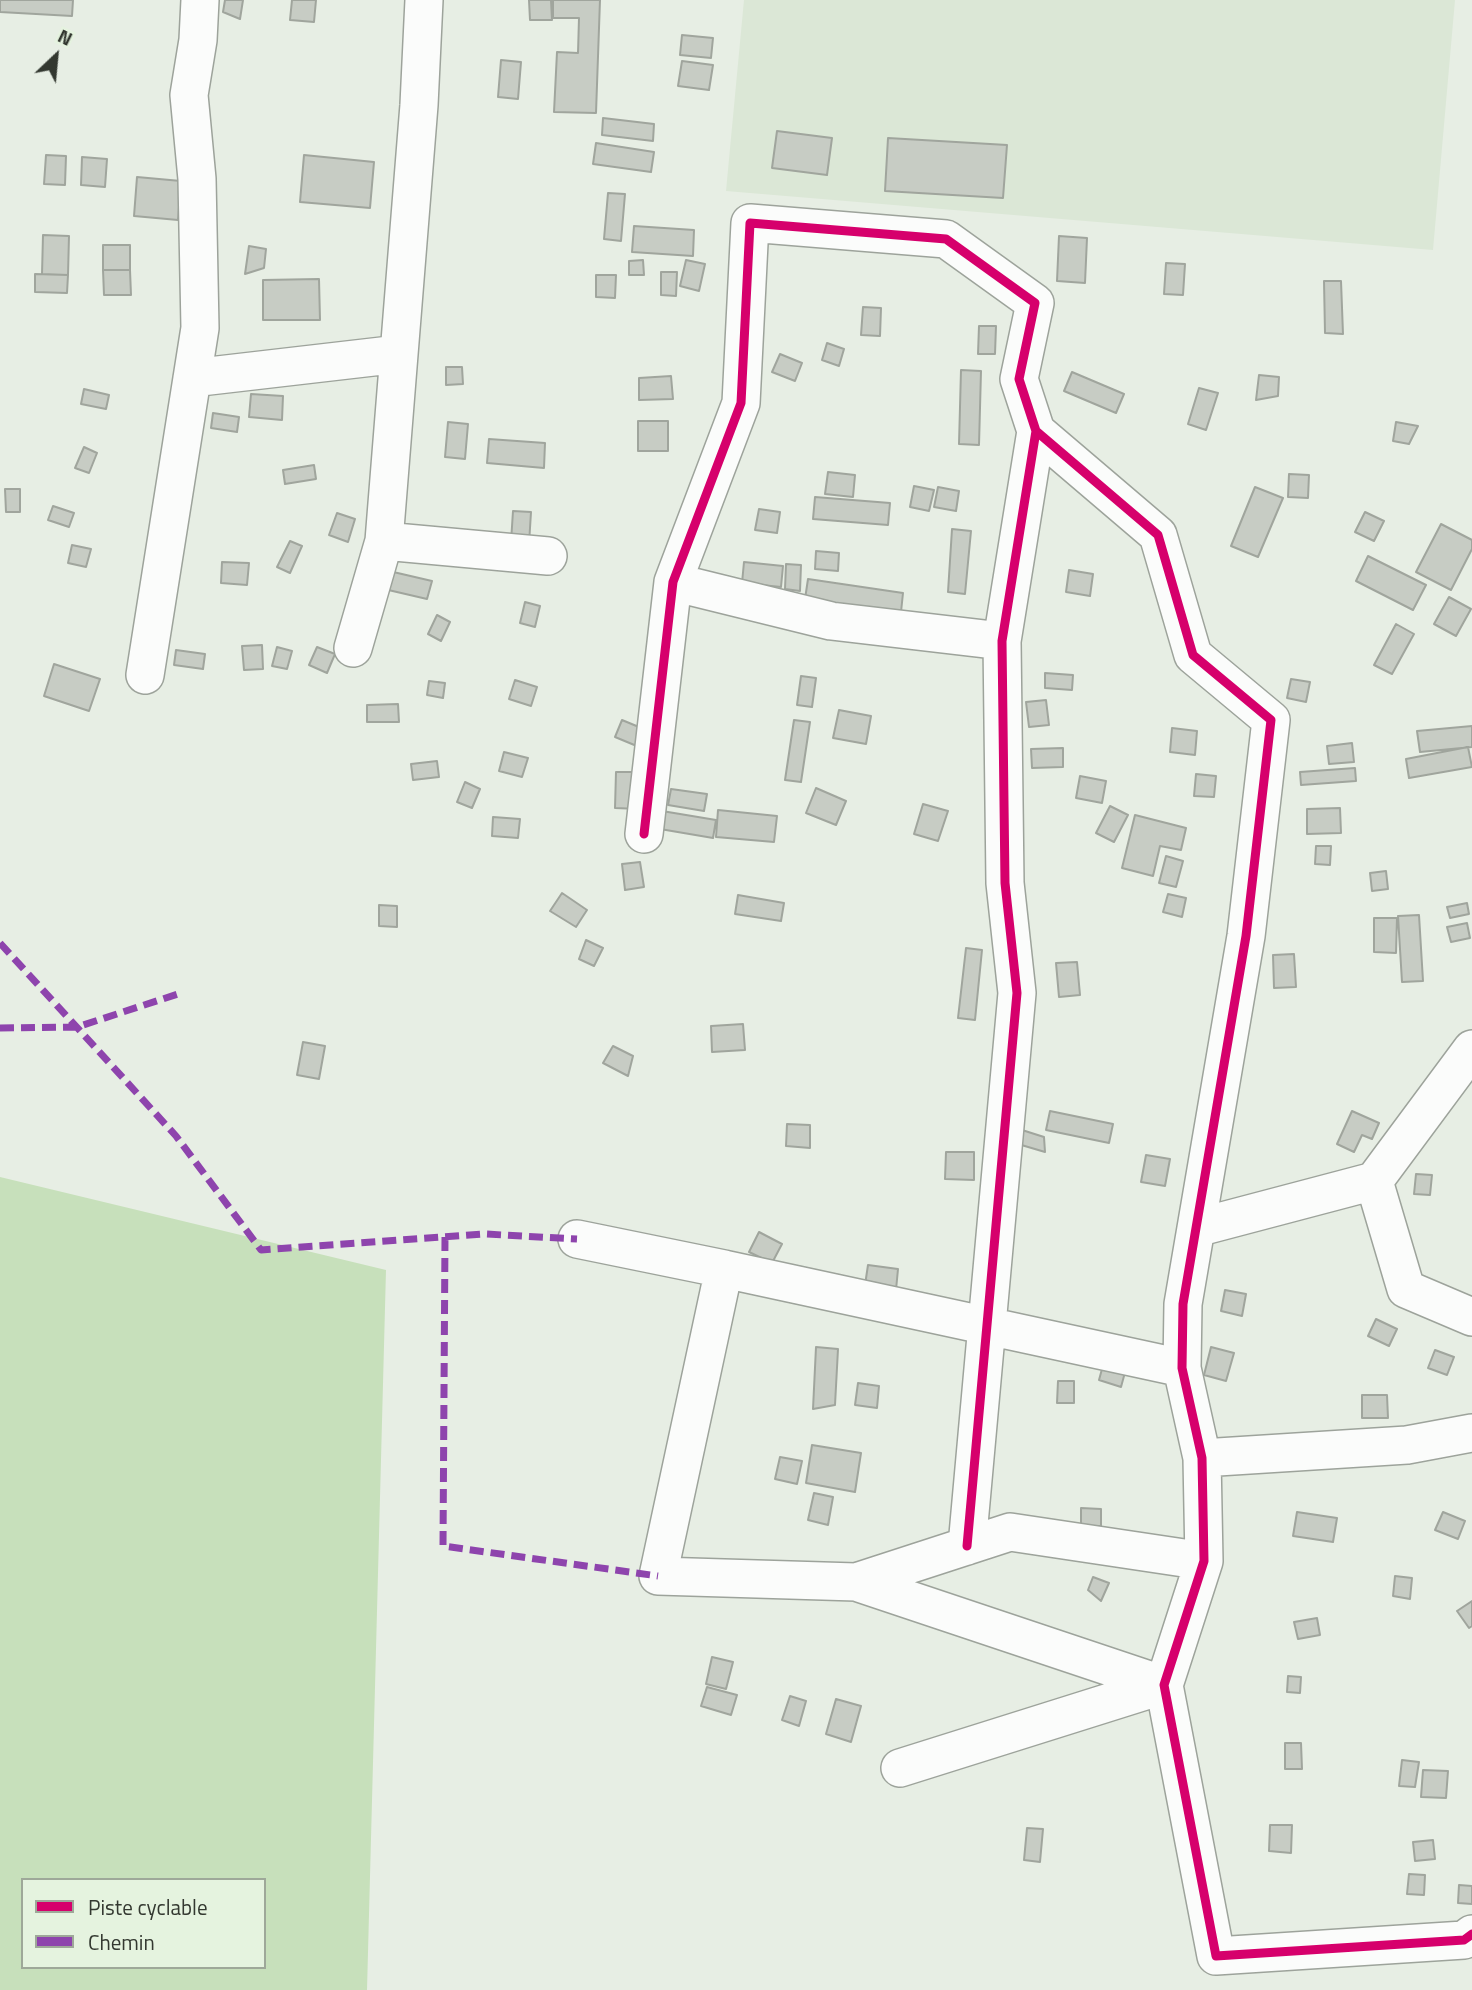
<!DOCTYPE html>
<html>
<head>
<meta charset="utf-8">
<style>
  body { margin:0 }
  #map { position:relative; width:1472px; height:1990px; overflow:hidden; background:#e7eee4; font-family:"Titillium Web",sans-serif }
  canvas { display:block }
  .legend { position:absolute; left:21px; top:1878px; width:245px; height:91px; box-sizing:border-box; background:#e5f3df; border:2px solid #9ea899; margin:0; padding:9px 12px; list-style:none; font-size:21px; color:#333830 }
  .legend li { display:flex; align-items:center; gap:14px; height:35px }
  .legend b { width:35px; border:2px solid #9ea899 }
  .north { position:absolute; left:21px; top:21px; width:70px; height:70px; -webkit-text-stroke:5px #e5f3df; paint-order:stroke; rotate:26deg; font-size:19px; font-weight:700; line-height:28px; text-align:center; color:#333830 }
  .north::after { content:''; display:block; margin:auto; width:24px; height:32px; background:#333830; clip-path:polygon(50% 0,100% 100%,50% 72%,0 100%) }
</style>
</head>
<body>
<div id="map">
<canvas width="1472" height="1990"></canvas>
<ul class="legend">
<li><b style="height:9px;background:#d6006c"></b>Piste cyclable</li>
<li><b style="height:9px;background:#8e44ad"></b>Chemin</li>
</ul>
<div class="north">N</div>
</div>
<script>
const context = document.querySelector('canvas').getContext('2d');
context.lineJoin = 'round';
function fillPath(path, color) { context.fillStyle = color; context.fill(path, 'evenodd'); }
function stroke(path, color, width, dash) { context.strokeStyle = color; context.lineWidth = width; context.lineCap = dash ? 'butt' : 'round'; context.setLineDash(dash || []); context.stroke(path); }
fillPath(new Path2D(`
  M 744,0 L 1455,0 L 1433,250 L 726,191 Z`), '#dbe7d6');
fillPath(new Path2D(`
  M 0,1177 L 386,1270 L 367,1990 L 0,1990 ZM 23,1880 L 264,1880 L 264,1967 L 23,1967 Z`), '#c7e0bb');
const building = new Path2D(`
  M 0,0 L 73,0 L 72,16 L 0,12 Z
  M 225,0 L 243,0 L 240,19 L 223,12 Z
  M 292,0 L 316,0 L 314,22 L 290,20 Z
  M 529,0 L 551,0 L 552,20 L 530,20 Z
  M 553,0 L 600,0 L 596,113 L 554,112 L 557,52 L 578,53 L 579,18 L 553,18 Z
  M 682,35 L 713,38 L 711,58 L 680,55 Z
  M 501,60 L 521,62 L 518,99 L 498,97 Z
  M 682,61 L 713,65 L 709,90 L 678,86 Z
  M 603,118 L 654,124 L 653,141 L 602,135 Z
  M 777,131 L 832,138 L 827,175 L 772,168 Z
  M 888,138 L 1007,145 L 1003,198 L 885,191 Z
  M 596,143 L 654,152 L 651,172 L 593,164 Z
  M 46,155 L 66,156 L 65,185 L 44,184 Z
  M 304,155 L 374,162 L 370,208 L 300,202 Z
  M 82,157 L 107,159 L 105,187 L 81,185 Z
  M 137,177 L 181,181 L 178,220 L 134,216 Z
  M 608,193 L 625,194 L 621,241 L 604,239 Z
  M 634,226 L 694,230 L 693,256 L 632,252 Z
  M 43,235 L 69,236 L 68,275 L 42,274 Z
  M 1059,236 L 1087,238 L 1085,283 L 1057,281 Z
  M 103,245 L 130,245 L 130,270 L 103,270 Z
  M 249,246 L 266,249 L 264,268 L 245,274 Z
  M 643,260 L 644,275 L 629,275 L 629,261 Z
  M 686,260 L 705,264 L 699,291 L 680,286 Z
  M 1166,263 L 1185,264 L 1183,295 L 1164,294 Z
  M 103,270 L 130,270 L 131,295 L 104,295 Z
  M 661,272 L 677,272 L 676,296 L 661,295 Z
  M 35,274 L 68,275 L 67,293 L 35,292 Z
  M 596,275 L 616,275 L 615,298 L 596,297 Z
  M 319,279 L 320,320 L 263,320 L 263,280 Z
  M 1324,281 L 1341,281 L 1343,334 L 1325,333 Z
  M 863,307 L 881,308 L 880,336 L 861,335 Z
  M 979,326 L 996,326 L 995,354 L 978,354 Z
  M 827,343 L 844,349 L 839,366 L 822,360 Z
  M 780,354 L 802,363 L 795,381 L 772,372 Z
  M 446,367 L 462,367 L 463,384 L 446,385 Z
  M 961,370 L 981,371 L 979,445 L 959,444 Z
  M 1072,372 L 1124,394 L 1116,413 L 1064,391 Z
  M 1259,375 L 1279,377 L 1278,396 L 1256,400 Z
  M 671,376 L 673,399 L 639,400 L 639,378 Z
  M 1199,388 L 1218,393 L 1206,430 L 1188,424 Z
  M 84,389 L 109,395 L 106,409 L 81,404 Z
  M 251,394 L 283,396 L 282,420 L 249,417 Z
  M 213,413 L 239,417 L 237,432 L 211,428 Z
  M 638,421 L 668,421 L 668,451 L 638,451 Z
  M 448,422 L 468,424 L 465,459 L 445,457 Z
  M 1396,422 L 1418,426 L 1409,444 L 1393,441 Z
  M 489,439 L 545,443 L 544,468 L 487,463 Z
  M 84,447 L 97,453 L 89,473 L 75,468 Z
  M 314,465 L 316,479 L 285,484 L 283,470 Z
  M 828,472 L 855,475 L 853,497 L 825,494 Z
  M 1289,474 L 1309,475 L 1308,498 L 1288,497 Z
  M 914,486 L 934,490 L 929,511 L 910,507 Z
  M 938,487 L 959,491 L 956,511 L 934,507 Z
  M 1255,487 L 1283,498 L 1258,557 L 1231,546 Z
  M 5,489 L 20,489 L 20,512 L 6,512 Z
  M 815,497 L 890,503 L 888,525 L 813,519 Z
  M 53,506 L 74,513 L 69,527 L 48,520 Z
  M 759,509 L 780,512 L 777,533 L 755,530 Z
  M 513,511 L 531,512 L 529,544 L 511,542 Z
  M 1365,512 L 1384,521 L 1374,541 L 1355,532 Z
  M 337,513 L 355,519 L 348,542 L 329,535 Z
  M 1441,524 L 1472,540 L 1472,549 L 1451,590 L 1416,572 Z
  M 952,529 L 971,531 L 965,594 L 948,592 Z
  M 290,541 L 302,546 L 290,573 L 277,567 Z
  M 72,545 L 91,549 L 86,567 L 68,563 Z
  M 816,551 L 839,553 L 838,571 L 815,569 Z
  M 1368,556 L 1426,585 L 1413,610 L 1356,581 Z
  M 222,562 L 249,563 L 247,585 L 221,583 Z
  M 744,562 L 783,566 L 781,587 L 742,583 Z
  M 786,564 L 801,565 L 800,591 L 785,589 Z
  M 1069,570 L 1093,574 L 1090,596 L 1066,592 Z
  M 389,571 L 432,581 L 427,599 L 384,589 Z
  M 808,579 L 903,593 L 901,612 L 805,599 Z
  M 1449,597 L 1471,609 L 1456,636 L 1434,624 Z
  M 525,602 L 540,606 L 535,627 L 520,623 Z
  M 437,615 L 450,622 L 441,641 L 428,634 Z
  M 1396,624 L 1414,634 L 1392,674 L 1374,665 Z
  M 262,645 L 263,669 L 244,670 L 242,646 Z
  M 277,647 L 292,651 L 287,669 L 272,666 Z
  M 317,647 L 335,654 L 327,673 L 309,665 Z
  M 176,650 L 205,654 L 203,669 L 174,665 Z
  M 54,664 L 100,679 L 89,711 L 44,696 Z
  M 1045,673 L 1073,675 L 1072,690 L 1045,688 Z
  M 801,676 L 816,678 L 812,707 L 797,705 Z
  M 1291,679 L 1310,682 L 1306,702 L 1287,698 Z
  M 515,680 L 537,687 L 531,706 L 509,699 Z
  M 429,681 L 445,683 L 443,698 L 427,695 Z
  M 1046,700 L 1049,725 L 1029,727 L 1026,702 Z
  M 398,704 L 399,722 L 367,722 L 367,705 Z
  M 839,710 L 871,716 L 866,744 L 833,738 Z
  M 622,720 L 651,732 L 644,749 L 615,737 Z
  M 794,720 L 810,722 L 801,782 L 785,780 Z
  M 1472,726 L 1472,747 L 1420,752 L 1417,731 Z
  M 1172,728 L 1197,731 L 1195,755 L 1170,752 Z
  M 1352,743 L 1354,762 L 1329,764 L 1327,746 Z
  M 1468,747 L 1472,767 L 1409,778 L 1406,759 Z
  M 1063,748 L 1063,767 L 1032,768 L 1031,749 Z
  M 504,752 L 528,758 L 522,777 L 499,771 Z
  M 437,761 L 439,777 L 413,780 L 411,764 Z
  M 1355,768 L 1356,781 L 1301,785 L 1300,772 Z
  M 616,772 L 640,772 L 639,809 L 615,808 Z
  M 1196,774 L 1216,776 L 1214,797 L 1194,796 Z
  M 1080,776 L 1106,781 L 1102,803 L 1076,798 Z
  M 465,782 L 480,789 L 472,808 L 457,802 Z
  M 816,788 L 846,801 L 836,825 L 806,813 Z
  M 671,789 L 707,794 L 704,811 L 668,805 Z
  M 923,804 L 948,811 L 938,841 L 914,834 Z
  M 1110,806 L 1128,815 L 1114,842 L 1096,833 Z
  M 1340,808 L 1341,833 L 1307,834 L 1307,809 Z
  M 718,810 L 777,816 L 774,842 L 716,837 Z
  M 662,811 L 716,820 L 713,838 L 660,829 Z
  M 1135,815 L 1186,828 L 1181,850 L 1160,846 L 1153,876 L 1122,868 Z
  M 493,817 L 520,819 L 518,838 L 492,836 Z
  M 1316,846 L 1331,846 L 1330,865 L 1315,864 Z
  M 1166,856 L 1183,861 L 1176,887 L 1159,883 Z
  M 640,862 L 644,887 L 625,890 L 622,864 Z
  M 1386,871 L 1388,889 L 1372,891 L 1370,873 Z
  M 562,893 L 587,910 L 576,927 L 550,911 Z
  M 1168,894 L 1186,898 L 1182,917 L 1163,912 Z
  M 738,895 L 784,903 L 781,921 L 735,914 Z
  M 1467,903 L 1469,914 L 1450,918 L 1447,907 Z
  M 379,905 L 397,906 L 397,927 L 379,926 Z
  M 1419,915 L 1423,981 L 1402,982 L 1398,916 Z
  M 1374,918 L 1397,918 L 1396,953 L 1374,952 Z
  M 1467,923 L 1470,938 L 1451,942 L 1447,927 Z
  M 586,940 L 603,948 L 594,966 L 579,959 Z
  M 966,948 L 982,950 L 975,1020 L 958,1018 Z
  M 1294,954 L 1296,987 L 1274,988 L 1273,955 Z
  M 1077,962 L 1080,995 L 1059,997 L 1056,963 Z
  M 743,1024 L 745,1050 L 712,1052 L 711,1026 Z
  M 303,1042 L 325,1046 L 319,1079 L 297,1075 Z
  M 613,1046 L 633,1056 L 628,1076 L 603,1063 Z
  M 1050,1111 L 1113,1124 L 1109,1143 L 1046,1130 Z
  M 1352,1111 L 1379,1123 L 1372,1139 L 1362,1135 L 1354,1152 L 1337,1144 Z
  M 787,1124 L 810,1125 L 810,1148 L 786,1146 Z
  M 1022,1130 L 1044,1137 L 1045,1152 L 1018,1144 Z
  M 946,1152 L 974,1152 L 974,1180 L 945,1179 Z
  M 1146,1155 L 1170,1159 L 1165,1186 L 1141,1182 Z
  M 1416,1174 L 1432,1175 L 1430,1195 L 1414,1194 Z
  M 759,1232 L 782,1244 L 772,1263 L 749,1252 Z
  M 868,1265 L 898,1269 L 896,1290 L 865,1285 Z
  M 1225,1290 L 1246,1294 L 1242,1316 L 1221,1311 Z
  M 1376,1319 L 1397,1329 L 1389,1346 L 1368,1336 Z
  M 816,1347 L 838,1349 L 835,1405 L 813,1409 Z
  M 1211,1347 L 1234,1353 L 1226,1381 L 1204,1375 Z
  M 1435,1350 L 1454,1357 L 1447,1375 L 1428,1368 Z
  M 1105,1358 L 1127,1365 L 1121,1387 L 1099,1380 Z
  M 1058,1381 L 1074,1381 L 1074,1403 L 1057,1403 Z
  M 858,1383 L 879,1386 L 877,1408 L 855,1405 Z
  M 1362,1395 L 1387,1395 L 1388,1418 L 1362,1418 Z
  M 812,1445 L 861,1453 L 855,1492 L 806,1483 Z
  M 780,1457 L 802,1461 L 797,1484 L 775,1479 Z
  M 814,1493 L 833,1497 L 828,1525 L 808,1520 Z
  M 1081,1508 L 1101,1509 L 1101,1526 L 1081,1526 Z
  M 1297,1512 L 1337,1518 L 1333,1542 L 1293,1536 Z
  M 1443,1512 L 1465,1521 L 1458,1539 L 1435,1530 Z
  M 1395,1576 L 1412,1578 L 1410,1599 L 1393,1596 Z
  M 1093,1577 L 1109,1583 L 1101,1601 L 1088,1590 Z
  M 1472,1601 L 1472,1626 L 1469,1628 L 1457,1611 Z
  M 1317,1618 L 1320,1635 L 1298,1639 L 1294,1622 Z
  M 712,1657 L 733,1662 L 726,1689 L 706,1684 Z
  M 1288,1676 L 1301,1677 L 1300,1693 L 1287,1692 Z
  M 707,1687 L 737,1695 L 731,1715 L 701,1706 Z
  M 790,1696 L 806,1701 L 799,1726 L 782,1720 Z
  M 836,1699 L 861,1706 L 851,1742 L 826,1734 Z
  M 1285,1743 L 1301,1743 L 1302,1769 L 1285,1769 Z
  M 1402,1760 L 1419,1762 L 1415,1787 L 1399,1786 Z
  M 1423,1770 L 1448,1771 L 1446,1798 L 1421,1797 Z
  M 1270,1825 L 1292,1825 L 1291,1853 L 1269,1851 Z
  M 1027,1828 L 1043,1829 L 1040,1862 L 1024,1860 Z
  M 1433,1840 L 1435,1859 L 1415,1861 L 1413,1842 Z
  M 1409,1874 L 1425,1875 L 1424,1895 L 1407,1894 Z
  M 1459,1885 L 1472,1886 L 1472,1904 L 1458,1903 Z`);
fillPath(building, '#c7ccc4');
stroke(building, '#a0a59d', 2);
const minor = new Path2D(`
  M 192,378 L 399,354
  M 1036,431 L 1158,535 L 1193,655 L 1271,720 L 1246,936 L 1183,1304 L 1182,1368 L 1202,1458 L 1204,1561 L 1164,1685 L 1216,1956 L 1464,1940 L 1472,1934
  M 384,541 L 548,556
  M 673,582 L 831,621 L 1002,641
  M 353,648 L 384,541 L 419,105 L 424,0
  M 145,675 L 200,328 L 197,179 L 189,95 L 198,40 L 200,0
  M 644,834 L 673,582 L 741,403 L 750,223 L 946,239 L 1035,303 L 1019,379 L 1036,431 L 1002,641 L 1005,883 L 1017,993 L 967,1546
  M 1374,1181 L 1406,1289 L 1472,1317
  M 1196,1228 L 1374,1181 L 1472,1049
  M 577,1239 L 724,1269
  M 1202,1458 L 1407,1445 L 1472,1433
  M 856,1582 L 1010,1532 L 1204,1561
  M 1164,1685 L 856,1582 L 658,1576 L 724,1269 L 1182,1368
  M 900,1768 L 1164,1685`);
stroke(minor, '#9da39b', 40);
stroke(minor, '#fbfcfb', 37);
stroke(new Path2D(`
  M 0,943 L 176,1136 L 261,1250 L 485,1234 L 577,1239
  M 0,1028 L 77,1027 L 178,994
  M 445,1237 L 443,1546 L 658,1576`), '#8e44ad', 7, [14, 7]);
stroke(new Path2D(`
  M 1036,431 L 1158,535 L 1193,655 L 1271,720 L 1246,936 L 1183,1304 L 1182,1368 L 1202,1458 L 1204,1561 L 1164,1685 L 1216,1956 L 1464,1940 L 1472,1934
  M 644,834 L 673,582 L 741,403 L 750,223 L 946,239 L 1035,303 L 1019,379 L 1036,431 L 1002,641 L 1005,883 L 1017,993 L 967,1546`), '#d6006c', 9);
</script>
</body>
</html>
